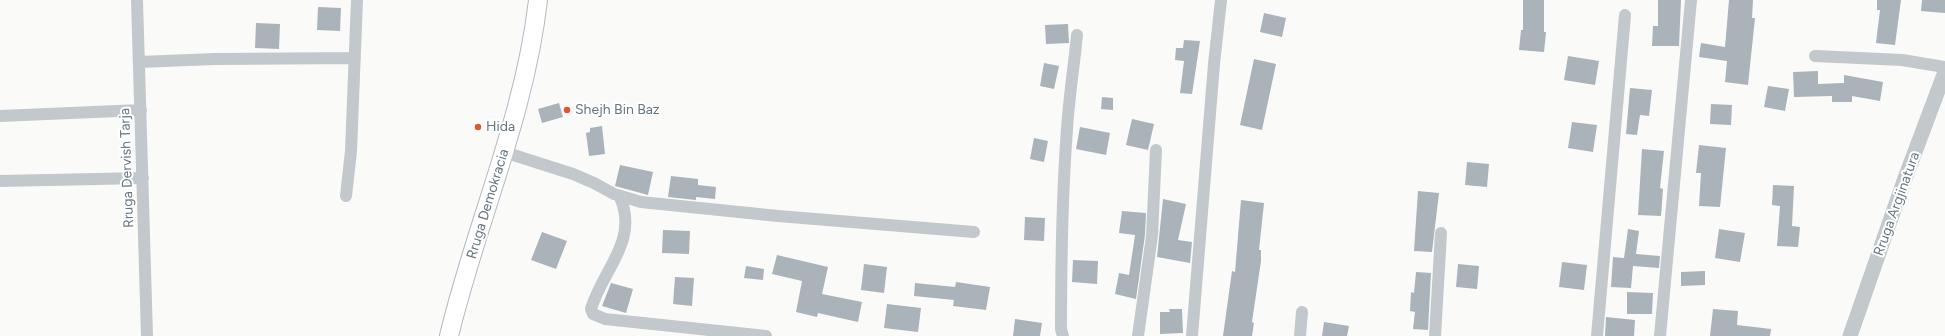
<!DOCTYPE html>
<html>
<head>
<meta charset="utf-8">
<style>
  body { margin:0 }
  canvas { display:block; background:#fafaf8 }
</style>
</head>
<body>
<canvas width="1945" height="336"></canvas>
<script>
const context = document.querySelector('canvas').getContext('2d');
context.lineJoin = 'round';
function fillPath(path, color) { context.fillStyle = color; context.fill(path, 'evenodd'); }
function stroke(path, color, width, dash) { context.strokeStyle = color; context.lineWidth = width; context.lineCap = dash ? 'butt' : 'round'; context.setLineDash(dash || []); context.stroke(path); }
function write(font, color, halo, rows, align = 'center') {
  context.font = font + ' Figtree,sans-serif'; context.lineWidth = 4; context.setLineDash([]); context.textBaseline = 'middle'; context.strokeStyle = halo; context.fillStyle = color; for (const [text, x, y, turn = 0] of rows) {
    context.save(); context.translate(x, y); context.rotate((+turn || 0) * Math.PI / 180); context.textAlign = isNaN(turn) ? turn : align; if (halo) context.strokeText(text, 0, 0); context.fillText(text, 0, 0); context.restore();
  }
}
fillPath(new Path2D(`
  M 1523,0 L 1544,0 L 1544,32 L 1546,32 L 1544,52 L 1519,50 L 1521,30 L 1523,30 Z
  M 1658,0 L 1681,0 L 1679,46 L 1652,46 L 1653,26 L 1658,26 Z
  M 1729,0 L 1753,0 L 1752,18 L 1755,18 L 1748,85 L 1725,82 L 1727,61 L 1699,57 L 1701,43 L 1725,47 Z
  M 1877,0 L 1901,0 L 1895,45 L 1876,43 L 1880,10 L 1877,10 Z
  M 1922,0 L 1945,0 L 1945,13 L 1921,11 Z
  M 318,7 L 341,8 L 340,31 L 317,30 Z
  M 1264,13 L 1286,18 L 1282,37 L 1260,32 Z
  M 256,23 L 280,24 L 279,49 L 255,48 Z
  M 1068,24 L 1069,43 L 1046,44 L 1045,25 Z
  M 1184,40 L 1200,41 L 1192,94 L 1180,93 L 1184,61 L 1175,60 L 1176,48 L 1183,48 Z
  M 1568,56 L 1599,61 L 1595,85 L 1564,80 Z
  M 1254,59 L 1276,64 L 1262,130 L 1240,125 Z
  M 1044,63 L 1059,66 L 1054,89 L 1040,86 Z
  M 1818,71 L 1818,84 L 1844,83 L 1844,75 L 1883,82 L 1880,101 L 1852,96 L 1852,102 L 1832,102 L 1832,96 L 1794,97 L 1793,72 Z
  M 1768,86 L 1789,89 L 1785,111 L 1764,107 Z
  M 1630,88 L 1652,90 L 1649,116 L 1640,115 L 1637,135 L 1626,134 Z
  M 1102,97 L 1113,98 L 1113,110 L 1101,109 Z
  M 559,103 L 563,117 L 542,123 L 538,109 Z
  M 1711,104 L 1732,105 L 1731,125 L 1710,124 Z
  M 1132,119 L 1154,124 L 1148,150 L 1126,145 Z
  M 1572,122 L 1597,125 L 1593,152 L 1568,148 Z
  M 602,126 L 605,154 L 589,156 L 586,133 L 590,132 L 590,128 Z
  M 1080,127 L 1110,133 L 1106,155 L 1076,149 Z
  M 1034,138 L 1048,141 L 1044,162 L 1030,159 Z
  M 1699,145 L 1726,148 L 1720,207 L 1699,206 L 1701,173 L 1696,173 Z
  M 1642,149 L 1664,151 L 1660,188 L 1663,189 L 1661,216 L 1638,215 Z
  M 1467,162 L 1489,164 L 1487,187 L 1465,185 Z
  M 620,165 L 653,172 L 648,195 L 615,186 Z
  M 671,176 L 698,179 L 698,185 L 716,187 L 715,199 L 696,197 L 696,200 L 668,197 Z
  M 1773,185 L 1794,186 L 1792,226 L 1800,227 L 1798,247 L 1777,246 L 1780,206 L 1772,205 Z
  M 1418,191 L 1439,193 L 1432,252 L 1414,251 Z
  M 1163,199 L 1186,204 L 1178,240 L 1192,242 L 1190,263 L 1157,257 Z
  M 1241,200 L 1264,203 L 1259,250 L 1261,250 L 1261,261 L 1252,322 L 1254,323 L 1252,336 L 1223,336 L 1232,271 L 1235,272 Z
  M 1122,211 L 1146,213 L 1145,235 L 1136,299 L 1115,294 L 1119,273 L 1129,275 L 1135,235 L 1119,233 Z
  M 1025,217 L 1045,218 L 1044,241 L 1024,240 Z
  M 1628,229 L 1639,231 L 1636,254 L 1660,256 L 1659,268 L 1633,266 L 1631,288 L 1611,287 L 1613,257 L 1624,258 Z
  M 1719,229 L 1745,233 L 1740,262 L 1715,258 Z
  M 663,230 L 690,231 L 689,254 L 662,253 Z
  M 542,232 L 567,241 L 556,269 L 531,260 Z
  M 777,255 L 828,267 L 822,294 L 862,302 L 858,322 L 818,313 L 817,317 L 796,312 L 802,281 L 772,274 Z
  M 1073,260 L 1098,261 L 1097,284 L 1072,282 Z
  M 1562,262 L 1587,265 L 1584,290 L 1559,287 Z
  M 864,264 L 887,267 L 884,293 L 861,290 Z
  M 1458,264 L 1479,266 L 1477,289 L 1456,287 Z
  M 746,266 L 764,269 L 763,280 L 744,278 Z
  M 1705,271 L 1705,285 L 1681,286 L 1681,272 Z
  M 1416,272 L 1431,273 L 1428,330 L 1413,329 L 1415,312 L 1410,311 L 1411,292 L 1414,293 Z
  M 675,277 L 694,278 L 692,306 L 673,304 Z
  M 956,282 L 990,287 L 986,310 L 953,306 L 954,300 L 914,296 L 915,283 L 955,287 Z
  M 611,283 L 633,289 L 626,313 L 602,306 Z
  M 1627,292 L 1653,293 L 1652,314 L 1627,314 Z
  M 887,304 L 921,308 L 918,332 L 884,328 Z
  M 1169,309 L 1182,309 L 1183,333 L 1160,334 L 1160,312 L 1170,312 Z
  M 1713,309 L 1738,311 L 1737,325 L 1771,329 L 1770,336 L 1710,336 Z
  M 1606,317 L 1635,320 L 1634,336 L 1605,336 Z
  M 1015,319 L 1042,323 L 1040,336 L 1013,336 Z
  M 1324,322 L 1349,326 L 1347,336 L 1322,336 Z`), '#aab3b9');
const secondary = new Path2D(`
  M 449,336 C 476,223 525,116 538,0`);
stroke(secondary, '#b3babf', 20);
stroke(new Path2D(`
  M 137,0 L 147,336
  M 1815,56 L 1902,60 L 1945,67
  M 139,62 L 215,59 L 355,58
  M 0,116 L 141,110
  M 504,152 L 573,174 L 594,183 L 614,194 L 641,202 L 778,216 L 974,232
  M 0,181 L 143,178
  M 346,196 L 351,151 L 357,0
  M 620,197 C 639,241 603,269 591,309 L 593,314 L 605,319 L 766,336
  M 1063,336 L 1061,329 C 1061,262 1062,195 1067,129 C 1069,97 1074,66 1077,35
  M 1138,336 L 1152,236 L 1156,150
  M 1192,336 L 1214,64 L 1221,0
  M 1300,336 L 1302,312
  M 1435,336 L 1441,233
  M 1597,336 L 1625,15
  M 1660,336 L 1691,0`), '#c3c8cc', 12);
stroke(new Path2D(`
  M 1850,336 L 1904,181 L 1945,72`), '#c3c8cc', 15);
stroke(secondary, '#fff', 18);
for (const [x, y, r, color] of [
  [567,110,4,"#e4572e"],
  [478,127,4,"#e4572e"]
]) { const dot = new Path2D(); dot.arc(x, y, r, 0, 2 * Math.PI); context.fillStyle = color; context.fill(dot); stroke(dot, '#fff', 1.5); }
write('14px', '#657683', '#fff', [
  ["Shejh Bin Baz",575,110],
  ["Hida",486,127]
], 'left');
write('14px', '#657683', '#fff', [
  ["Rruga Dervish Tarja",127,168,-92],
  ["Rruga Demokracia",488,204,-73],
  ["Rruga Argjinatura",1897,204,-70]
]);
</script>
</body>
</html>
